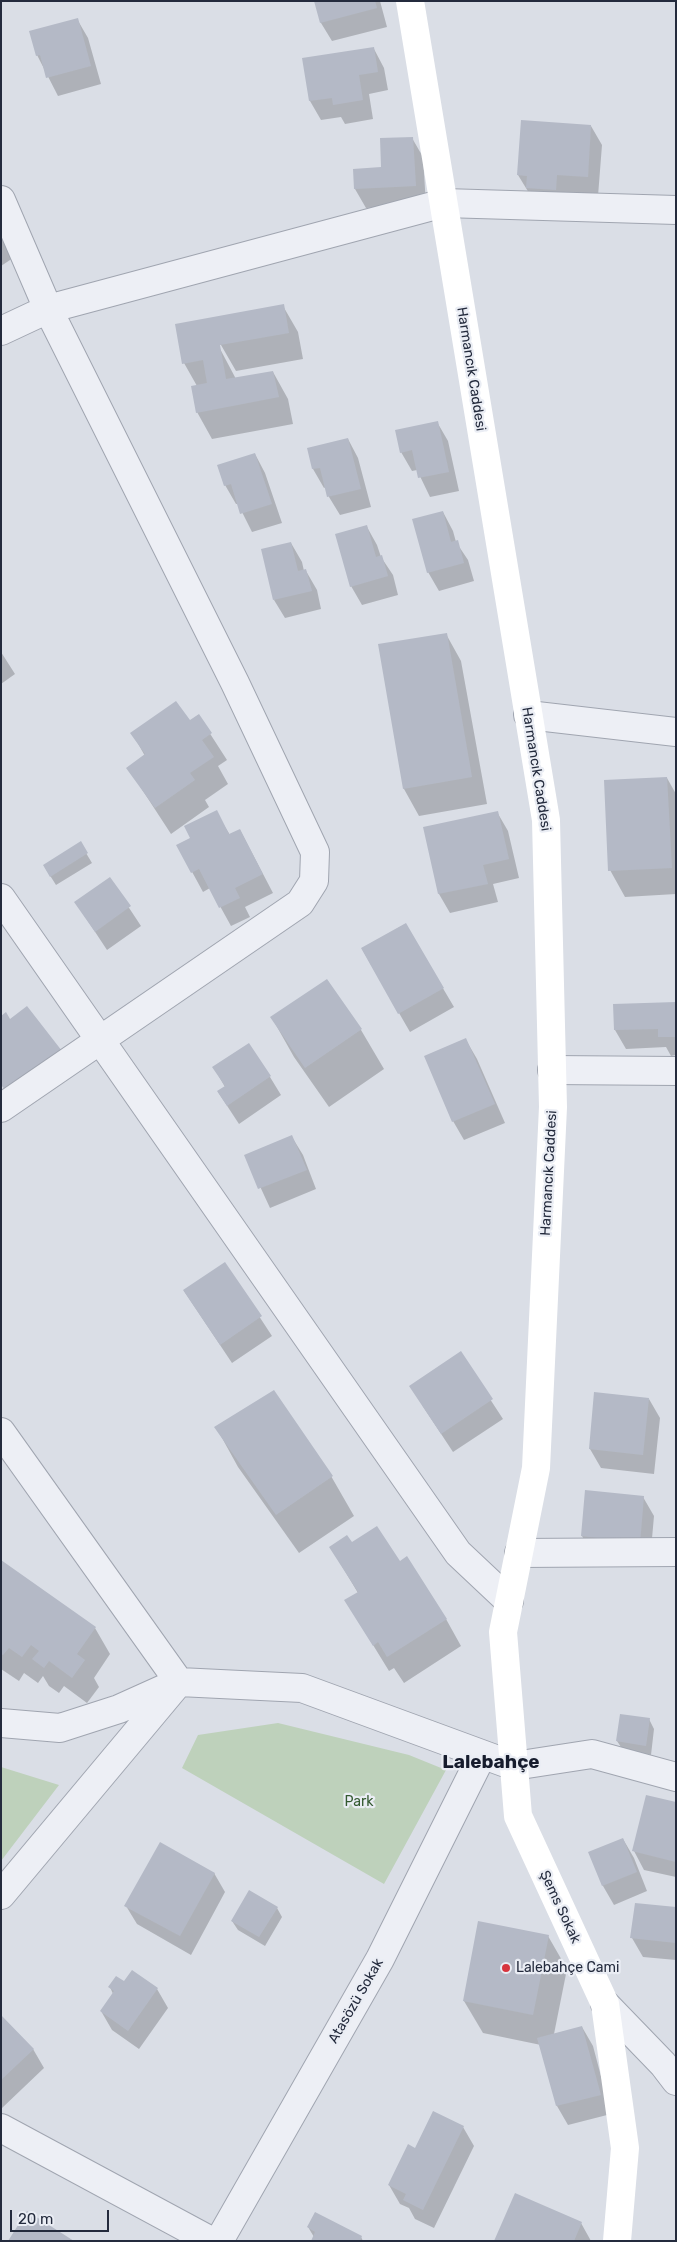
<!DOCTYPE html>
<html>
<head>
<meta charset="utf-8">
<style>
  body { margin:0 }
  #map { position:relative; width:677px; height:2242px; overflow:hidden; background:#dadee6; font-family:Rubik,sans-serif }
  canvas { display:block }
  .frame { position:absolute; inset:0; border:2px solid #242b3d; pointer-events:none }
  .scale { position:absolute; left:10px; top:2210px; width:99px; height:22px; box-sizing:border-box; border:2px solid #242b3d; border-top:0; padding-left:6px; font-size:15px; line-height:18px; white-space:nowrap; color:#242b3d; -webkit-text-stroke:4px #eaedf4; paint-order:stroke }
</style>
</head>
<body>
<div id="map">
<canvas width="677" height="2242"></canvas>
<div class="frame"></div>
<div class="scale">20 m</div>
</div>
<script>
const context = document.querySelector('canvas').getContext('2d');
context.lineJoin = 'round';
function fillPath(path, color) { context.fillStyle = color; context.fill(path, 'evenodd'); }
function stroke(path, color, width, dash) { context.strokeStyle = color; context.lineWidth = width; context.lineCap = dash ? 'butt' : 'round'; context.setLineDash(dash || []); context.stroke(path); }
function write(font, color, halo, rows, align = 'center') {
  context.font = font + ' Rubik,sans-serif'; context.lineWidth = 4.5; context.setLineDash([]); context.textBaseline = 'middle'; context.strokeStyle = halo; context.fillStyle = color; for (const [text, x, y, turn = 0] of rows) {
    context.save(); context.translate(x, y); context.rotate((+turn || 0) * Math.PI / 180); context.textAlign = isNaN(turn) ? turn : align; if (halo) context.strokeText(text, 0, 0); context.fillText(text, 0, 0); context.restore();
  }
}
fillPath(new Path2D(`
  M 278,1723 L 409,1755 L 446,1770 L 384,1884 L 182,1768 L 198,1735 Z
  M 1,1767 L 59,1785 L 1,1861 Z`), '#bed1bb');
fillPath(new Path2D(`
  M 315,1 L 380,1 L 387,27 L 332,41 L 321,23 Z
  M 77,19 L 88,38 L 101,84 L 58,96 L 37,55 Z
  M 374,49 L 384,68 L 388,90 L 369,94 L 373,119 L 345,124 L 341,117 L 321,120 L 310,101 L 304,59 Z
  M 591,126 L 602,145 L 598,196 L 529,193 L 518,175 Z
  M 412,138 L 423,157 L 426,205 L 366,208 L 355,189 L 354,170 L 383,168 Z
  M 1,232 L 16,256 L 1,266 Z
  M 283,306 L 298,332 L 303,359 L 236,371 L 221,345 L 218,345 L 236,379 L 273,372 L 288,399 L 293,424 L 212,439 L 197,412 L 197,386 L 184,363 Z
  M 437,422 L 448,441 L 459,491 L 430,497 L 417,470 L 412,471 L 401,452 Z
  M 348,439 L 358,458 L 371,507 L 340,515 L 329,497 L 326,487 L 324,488 L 313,469 L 308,449 Z
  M 255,454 L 265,473 L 282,523 L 252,532 L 238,504 L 236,504 L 225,485 Z
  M 443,512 L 453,531 L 456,542 L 468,560 L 474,581 L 439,591 L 428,572 Z
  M 367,527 L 377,545 L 381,557 L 393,575 L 398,595 L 362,605 L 351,586 Z
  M 291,543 L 302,562 L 304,571 L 306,571 L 317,590 L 321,609 L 285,618 L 274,600 Z
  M 446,634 L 461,661 L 487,804 L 419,816 L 404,789 L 379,645 Z
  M 1,652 L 15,674 L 1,684 Z
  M 198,715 L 227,760 L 218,766 L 228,784 L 205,800 L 209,807 L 171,834 L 128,768 L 145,756 L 132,733 L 190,721 Z
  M 667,778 L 676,794 L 676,894 L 625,897 L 610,870 Z
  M 216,812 L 230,835 L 240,830 L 273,893 L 245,907 L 250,917 L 231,926 L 210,888 L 203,892 L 178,846 L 192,839 Z
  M 497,812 L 508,831 L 519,878 L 493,884 L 498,902 L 450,913 L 439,894 L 424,828 Z
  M 80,843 L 92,863 L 56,885 L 44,866 Z
  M 110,879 L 141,926 L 107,950 L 76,903 Z
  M 405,924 L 454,1007 L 410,1032 L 362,949 Z
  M 327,980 L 361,1030 L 384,1069 L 329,1107 L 294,1057 L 272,1018 Z
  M 676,1003 L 676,1055 L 671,1056 L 666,1047 L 626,1049 L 615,1030 Z
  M 466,1040 L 477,1059 L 505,1123 L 464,1140 L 453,1121 Z
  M 214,1068 L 270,1077 L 281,1095 L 239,1124 L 218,1092 L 225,1087 Z
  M 292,1137 L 303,1155 L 316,1189 L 270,1208 L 246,1156 Z
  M 225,1264 L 272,1336 L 232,1363 L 184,1291 Z
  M 460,1353 L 503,1419 L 453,1452 L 422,1405 Z
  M 649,1399 L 660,1418 L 654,1474 L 601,1468 L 590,1449 Z
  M 216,1427 L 331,1476 L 354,1516 L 299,1553 L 238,1467 Z
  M 643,1497 L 654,1516 L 650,1561 L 593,1555 L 582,1536 Z
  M 352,1544 L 399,1563 L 446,1619 L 461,1646 L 404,1683 L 394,1668 L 389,1671 L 346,1601 L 358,1593 L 331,1548 Z
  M 1,1561 L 95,1628 L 110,1654 L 94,1678 L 99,1687 L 87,1703 L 64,1686 L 59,1693 L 49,1686 L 43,1676 L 38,1683 L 24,1673 L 19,1681 L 1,1669 Z
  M 649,1719 L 654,1729 L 651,1755 L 623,1750 L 617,1741 Z
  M 676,1804 L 676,1877 L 644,1870 L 634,1851 Z
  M 623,1839 L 634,1858 L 647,1891 L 614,1905 L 603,1886 L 589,1853 Z
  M 214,1873 L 225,1892 L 191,1955 L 137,1924 L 126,1906 Z
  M 277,1908 L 282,1917 L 265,1946 L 238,1930 L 232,1921 Z
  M 676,1908 L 676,1960 L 643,1957 L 632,1938 Z
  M 548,1936 L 567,1969 L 554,2034 L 582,2027 L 593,2046 L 611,2114 L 568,2125 L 557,2106 L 541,2045 L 483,2033 L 464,2001 Z
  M 124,1983 L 157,1989 L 168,2008 L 139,2049 L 112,2030 L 101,2011 L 113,1994 L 110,1987 Z
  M 1,2016 L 33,2049 L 44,2068 L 1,2109 Z
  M 434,2113 L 463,2127 L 474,2146 L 434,2228 L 415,2219 L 409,2208 L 400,2204 L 389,2185 L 416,2150 Z
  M 581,2223 L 591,2241 L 495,2241 Z
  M 308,2227 L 361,2237 L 363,2241 L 312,2241 L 314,2237 Z`), '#0003');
fillPath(new Path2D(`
  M 314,1 L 375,1 L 377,8 L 320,23 Z
  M 78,18 L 91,66 L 46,78 L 40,55 L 36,56 L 29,31 Z
  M 374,47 L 378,72 L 359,75 L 363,100 L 333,105 L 332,98 L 309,101 L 302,58 Z
  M 521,120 L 591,125 L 588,177 L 557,175 L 556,190 L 526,188 L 527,176 L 517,175 Z
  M 413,137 L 416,186 L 354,189 L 353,169 L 381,167 L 380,138 Z
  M 284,304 L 289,333 L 220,345 L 226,379 L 273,371 L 279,397 L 196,413 L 191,386 L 207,383 L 203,360 L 182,364 L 175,324 Z
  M 438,421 L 449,472 L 418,478 L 412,450 L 400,453 L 395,430 Z
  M 348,438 L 361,489 L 327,497 L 320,468 L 312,469 L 307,448 Z
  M 255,453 L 272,504 L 240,514 L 231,484 L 224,486 L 217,465 Z
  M 443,511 L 451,542 L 458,540 L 464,563 L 427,573 L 412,519 Z
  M 367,525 L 376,557 L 382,555 L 388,576 L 350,587 L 335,534 Z
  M 291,542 L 298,571 L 306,569 L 312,591 L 273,600 L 261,549 Z
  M 447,633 L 472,777 L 403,789 L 378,644 Z
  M 176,701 L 190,720 L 199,714 L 212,733 L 202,740 L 214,757 L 190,773 L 195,780 L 155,808 L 126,768 L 145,754 L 130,733 Z
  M 667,777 L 672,868 L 608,871 L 604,780 Z
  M 217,810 L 229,834 L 240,829 L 263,874 L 235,888 L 240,898 L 219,908 L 199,869 L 191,873 L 176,845 L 190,838 L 184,826 Z
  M 498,811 L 509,859 L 483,865 L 488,884 L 438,894 L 423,827 Z
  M 81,841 L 88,853 L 50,877 L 43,865 Z
  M 110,877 L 131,906 L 95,932 L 74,902 Z
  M 406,923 L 444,988 L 398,1014 L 361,948 Z
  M 327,979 L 362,1029 L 305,1068 L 270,1017 Z
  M 676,1002 L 676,1037 L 658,1037 L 658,1029 L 614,1030 L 613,1004 Z
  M 27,1006 L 62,1051 L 8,1093 L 1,1085 L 1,1016 L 6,1012 L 10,1019 Z
  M 466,1038 L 495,1104 L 452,1122 L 424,1056 Z
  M 249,1043 L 271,1076 L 227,1106 L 217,1091 L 225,1086 L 212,1067 Z
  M 292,1135 L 307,1170 L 258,1189 L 244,1155 Z
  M 225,1262 L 262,1316 L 220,1345 L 183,1290 Z
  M 461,1351 L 493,1399 L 441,1434 L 409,1386 Z
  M 274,1390 L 333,1476 L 276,1515 L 214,1427 Z
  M 594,1392 L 649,1398 L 643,1455 L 589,1449 Z
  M 585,1490 L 644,1496 L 640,1543 L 581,1536 Z
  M 377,1526 L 400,1561 L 407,1556 L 447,1619 L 387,1657 L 378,1642 L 373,1646 L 344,1600 L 358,1592 L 329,1547 L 347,1535 L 352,1542 Z
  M 1,1560 L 96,1627 L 77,1654 L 85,1660 L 72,1678 L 49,1661 L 44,1668 L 32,1659 L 39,1651 L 31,1645 L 22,1657 L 9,1648 L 3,1655 L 1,1654 Z
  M 620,1714 L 650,1718 L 646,1746 L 616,1741 Z
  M 646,1795 L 676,1802 L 676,1862 L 632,1851 Z
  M 623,1838 L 637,1872 L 602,1886 L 588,1852 Z
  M 160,1842 L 215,1873 L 180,1936 L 124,1906 Z
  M 249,1890 L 278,1907 L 259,1937 L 231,1921 Z
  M 635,1903 L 676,1907 L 676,1943 L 630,1938 Z
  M 478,1921 L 549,1935 L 533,2015 L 463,2001 Z
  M 132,1970 L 158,1988 L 128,2031 L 100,2011 L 114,1991 L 108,1987 L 116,1976 L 124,1981 Z
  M 1,2015 L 34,2049 L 1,2080 Z
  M 582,2026 L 601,2095 L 556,2106 L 537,2038 Z
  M 433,2111 L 464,2126 L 423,2210 L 403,2200 L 406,2194 L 388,2185 L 408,2144 L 415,2148 Z
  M 515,2193 L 582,2222 L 574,2241 L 494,2241 Z
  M 27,2211 L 74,2241 L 8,2241 Z
  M 315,2212 L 362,2236 L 360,2241 L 311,2241 L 315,2232 L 307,2227 Z`), '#b4b9c6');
const street = new Path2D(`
  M 1,200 L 48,309 L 235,683 L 315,852 L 314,881 L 300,903 L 1,1108
  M 1,331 L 48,309 L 444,203 L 676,210
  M 528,715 L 676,732
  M 1,898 L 458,1553 L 509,1601
  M 552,1070 L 676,1071
  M 1,1432 L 179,1682 L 119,1709 L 60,1728 L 1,1723
  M 519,1553 L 676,1552
  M 1,1895 L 179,1682 L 302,1688 L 514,1766 L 592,1754 L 676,1777
  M 605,2004 L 663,2064 L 676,2081
  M 1,2128 L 211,2241
  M 219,2241 L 380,1959 L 482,1755`);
stroke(street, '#a0a5b0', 30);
stroke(street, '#edeff5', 28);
stroke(new Path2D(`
  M 410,1 L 546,820 L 553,1107 L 536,1468 L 503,1632 L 518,1816 L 605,2004 L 625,2148 L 617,2241`), '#fff', 28);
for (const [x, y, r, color] of [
  [506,1968,5,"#d7343d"]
]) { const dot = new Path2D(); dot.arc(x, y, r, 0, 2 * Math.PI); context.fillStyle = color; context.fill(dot); stroke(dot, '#eaedf4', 2); }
write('14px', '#242b3d', '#eaedf4', [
  ["Harmancık Caddesi",471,369,81],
  ["Harmancık Caddesi",536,769,81],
  ["Harmancık Caddesi",549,1173,-87],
  ["Şems Sokak",560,1907,65],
  ["Atasözü Sokak",356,2001,-60]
]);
write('14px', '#345a30', '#eaedf4', [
  ["Park",359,1802]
]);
write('14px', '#242b3d', '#eaedf4', [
  ["Lalebahçe Cami",516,1968]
], 'left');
write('bold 19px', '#161c2d', '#eaedf4', [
  ["Lalebahçe",491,1763]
]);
</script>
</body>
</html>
